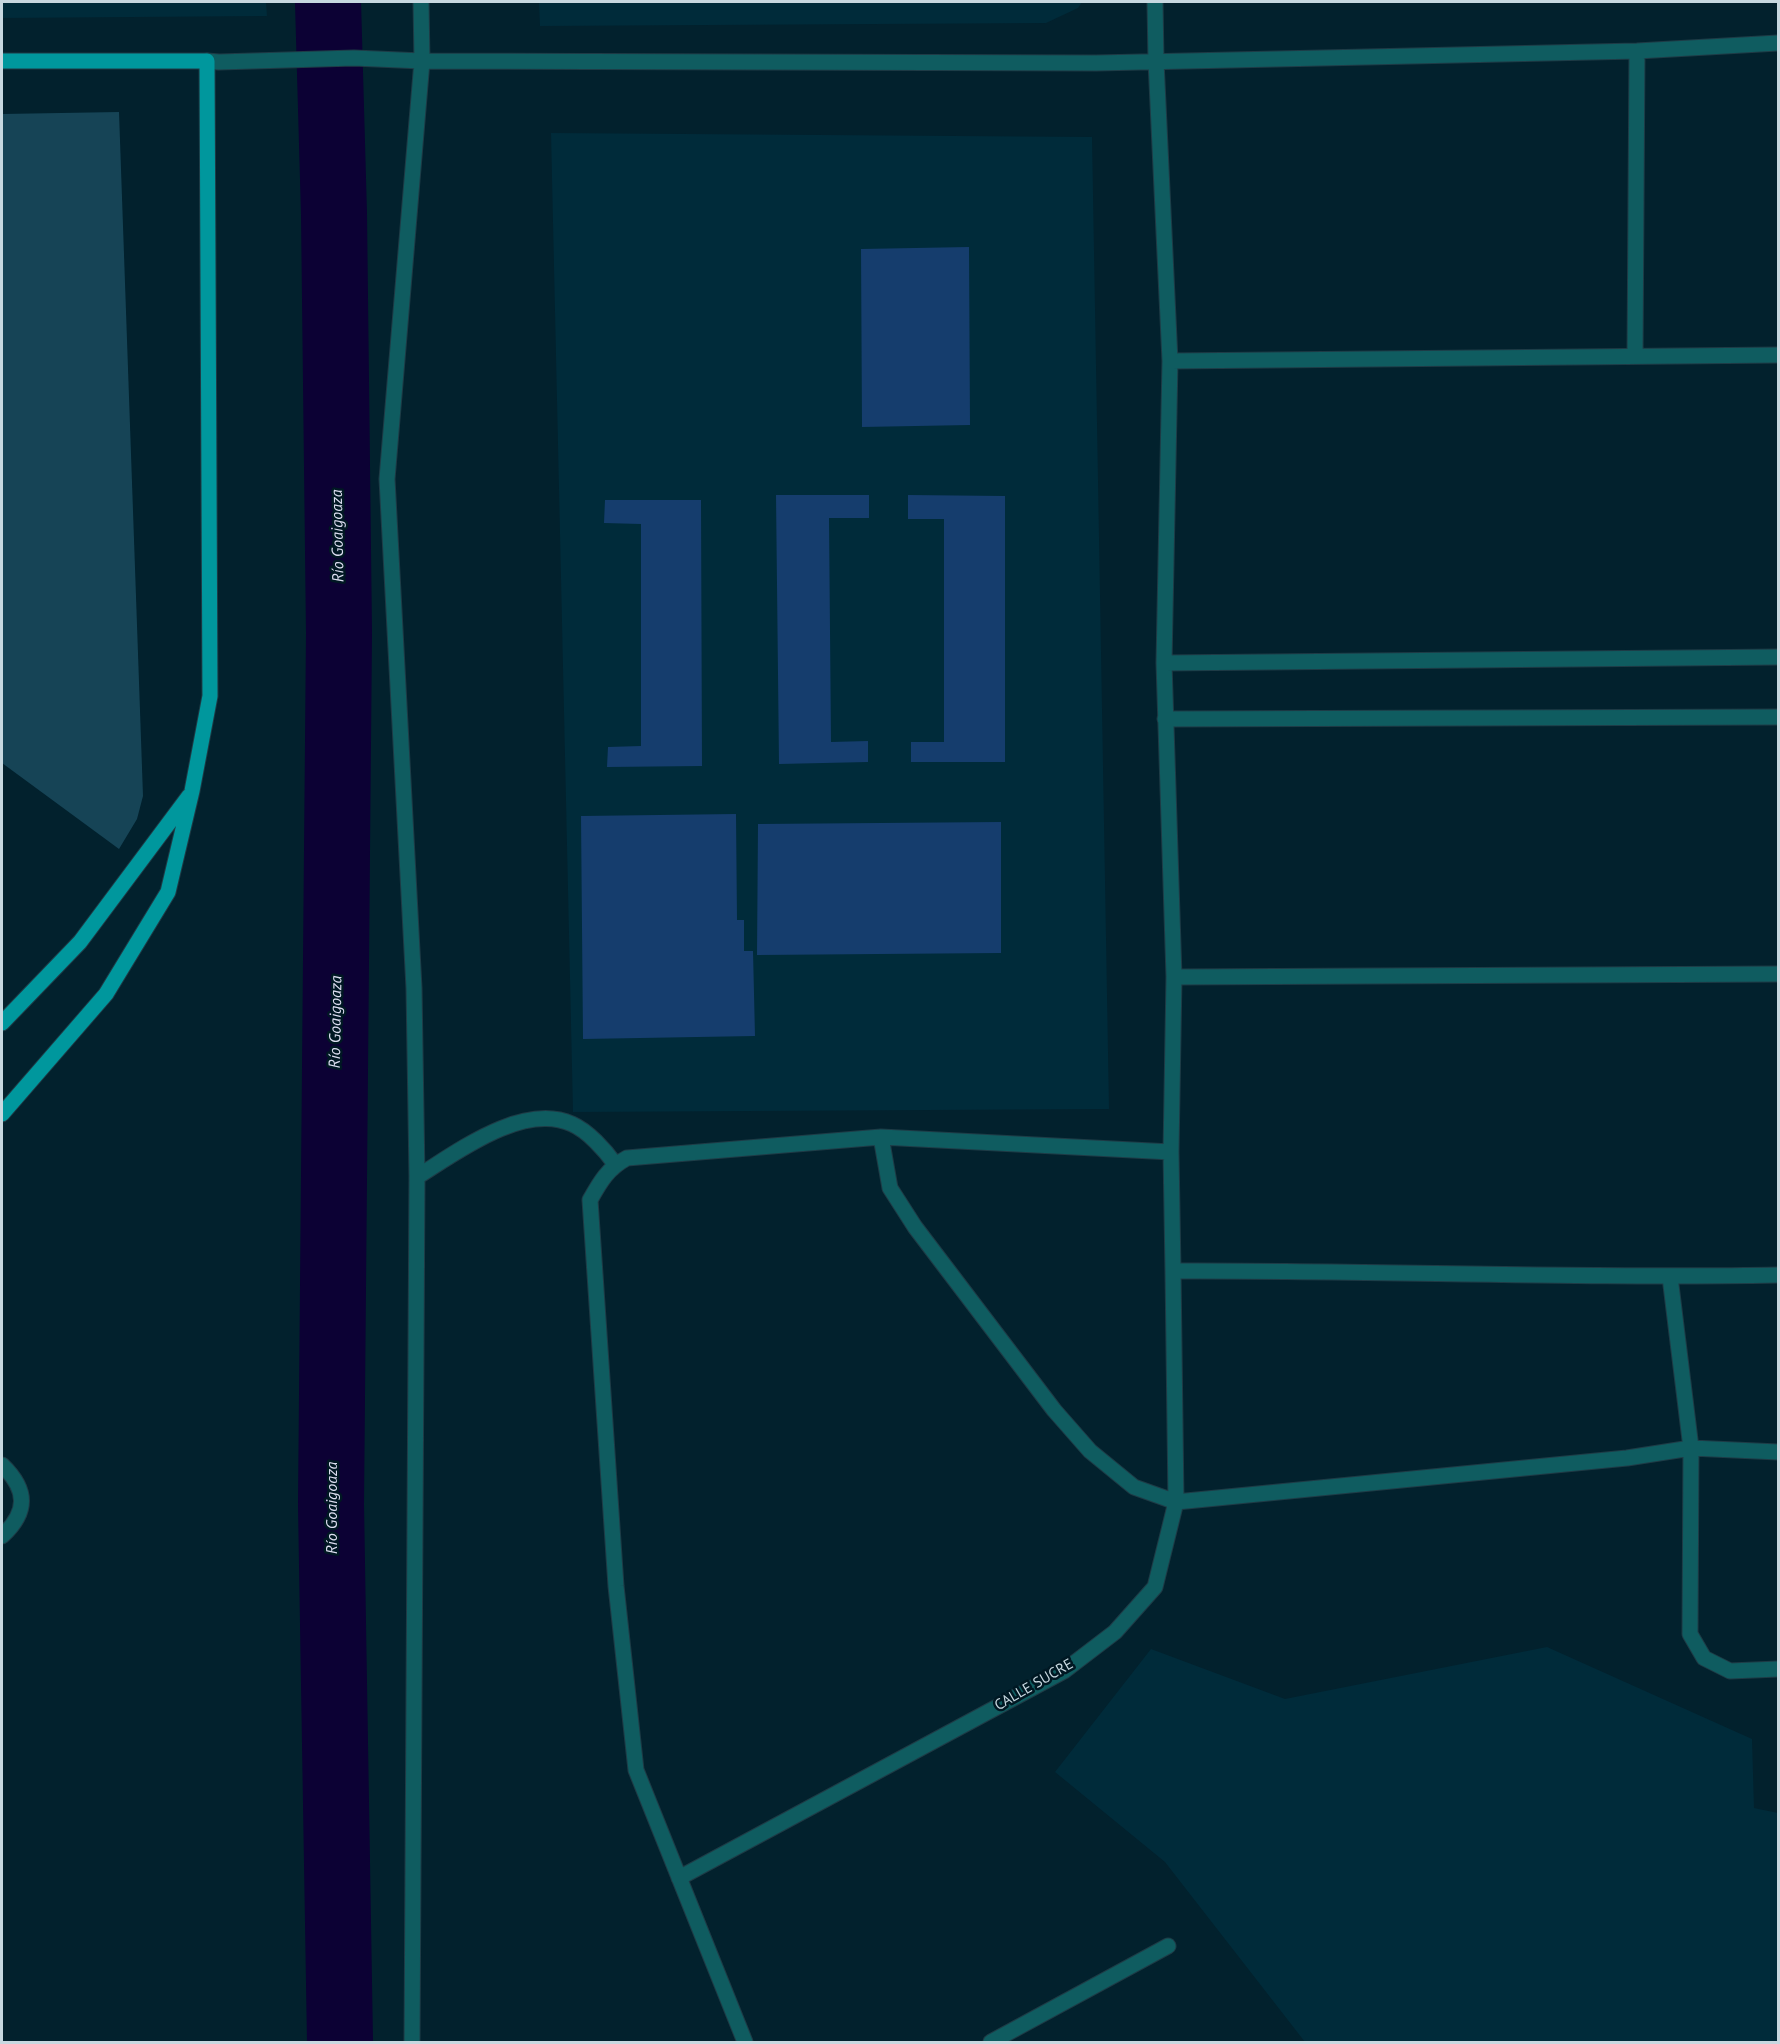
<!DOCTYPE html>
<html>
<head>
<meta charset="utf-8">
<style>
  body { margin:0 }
  #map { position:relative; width:1780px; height:2044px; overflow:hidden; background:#02212d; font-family:"PT Sans",sans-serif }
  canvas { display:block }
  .frame { position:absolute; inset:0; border:3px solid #c7d8e0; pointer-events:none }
</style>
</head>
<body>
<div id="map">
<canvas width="1780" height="2044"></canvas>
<div class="frame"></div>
</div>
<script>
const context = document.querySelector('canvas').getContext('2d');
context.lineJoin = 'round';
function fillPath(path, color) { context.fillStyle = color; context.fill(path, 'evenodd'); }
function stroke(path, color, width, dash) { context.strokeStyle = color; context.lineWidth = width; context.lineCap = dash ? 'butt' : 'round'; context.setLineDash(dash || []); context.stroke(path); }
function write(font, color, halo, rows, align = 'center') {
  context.font = font + ' "PT Sans",sans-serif'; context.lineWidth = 5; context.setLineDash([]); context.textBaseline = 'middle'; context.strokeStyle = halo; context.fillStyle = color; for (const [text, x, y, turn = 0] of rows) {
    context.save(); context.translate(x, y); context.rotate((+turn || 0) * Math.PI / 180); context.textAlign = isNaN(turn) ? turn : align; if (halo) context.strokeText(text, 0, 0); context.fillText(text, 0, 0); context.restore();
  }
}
fillPath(new Path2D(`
  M 2,2 L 266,2 L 267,16 L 2,18 Z
  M 539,2 L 1082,2 L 1078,8 L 1046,23 L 540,26 Z
  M 551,133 L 1092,137 L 1109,1109 L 573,1112 Z
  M 1547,1647 L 1752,1739 L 1754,1808 L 1778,1813 L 1778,2042 L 1305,2042 L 1165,1862 L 1055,1772 L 1151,1649 L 1285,1699 Z`), '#002b3a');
fillPath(new Path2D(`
  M 119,112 L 143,796 L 137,819 L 119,849 L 2,763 L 2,114 Z`), '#164456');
stroke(new Path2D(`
  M 328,2 L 334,214 L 339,633 L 331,1504 L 340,2042`), '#0c0134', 66);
fillPath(new Path2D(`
  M 969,247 L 970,425 L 862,427 L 861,249 Z
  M 776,495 L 869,495 L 869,518 L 829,518 L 831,742 L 868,741 L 868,762 L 779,764 Z
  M 908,495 L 1005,496 L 1005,762 L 911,762 L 911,742 L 944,742 L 944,519 L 908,519 Z
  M 605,500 L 701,500 L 702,766 L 607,767 L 608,747 L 641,746 L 641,524 L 604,523 Z
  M 736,814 L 737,920 L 744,920 L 744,951 L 753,951 L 755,1036 L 583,1039 L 581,816 Z
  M 1001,822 L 1001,953 L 757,955 L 758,824 Z`), '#153d6d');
const minor = new Path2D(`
  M 1155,2 L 1156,61 L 1170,361 L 1164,663 L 1174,977 L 1171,1152 L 1173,1271 C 1375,1270 1577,1279 1778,1275
  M 207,61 L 219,62 L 354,58 L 422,61 L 1096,63 L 1637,51 L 1778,43
  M 1635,356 L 1637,51
  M 1170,361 L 1778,355
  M 1164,663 L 1778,657
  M 1165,719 L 1778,717
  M 1174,977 L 1778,974
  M 881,1137 L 890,1188 L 915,1227 L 1054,1410 L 1090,1451 L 1134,1487 L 1176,1502 L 1627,1458 L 1691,1448 L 1778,1452
  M 417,1177 C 457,1152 523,1102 572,1124 C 588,1131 605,1150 615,1164
  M 1670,1277 L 1691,1448 L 1690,1634 L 1704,1658 L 1730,1671 L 1778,1669
  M 2,1465 C 28,1490 28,1512 2,1536
  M 679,1878 L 1064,1671 L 1115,1632 L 1155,1587 L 1176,1502 L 1173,1271
  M 412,2042 L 417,1177 L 414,988 L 387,479 L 422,61 L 421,2
  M 745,2042 L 636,1770 L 616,1586 L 590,1200 C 600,1182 608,1168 627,1158 L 881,1137 L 1171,1152
  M 991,2042 L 1168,1946`);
const major = new Path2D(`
  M 2,61 L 207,61 L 210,696 L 192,791 L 168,892 L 106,994 L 2,1114
  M 2,1023 L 80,942 L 189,796`);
stroke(minor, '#1e3b46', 17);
stroke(major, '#1e3b46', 17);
stroke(minor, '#0f5c60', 15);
stroke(major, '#00979d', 15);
write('15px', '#c7d8e0', '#001823', [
  ["CALLE SUCRE",1034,1685,-30]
]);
write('italic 16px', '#dcdef0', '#001823', [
  ["Río Goaigoaza",338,536,-91],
  ["Río Goaigoaza",336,1022,-89],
  ["Río Goaigoaza",332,1508,-90]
]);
</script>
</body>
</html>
